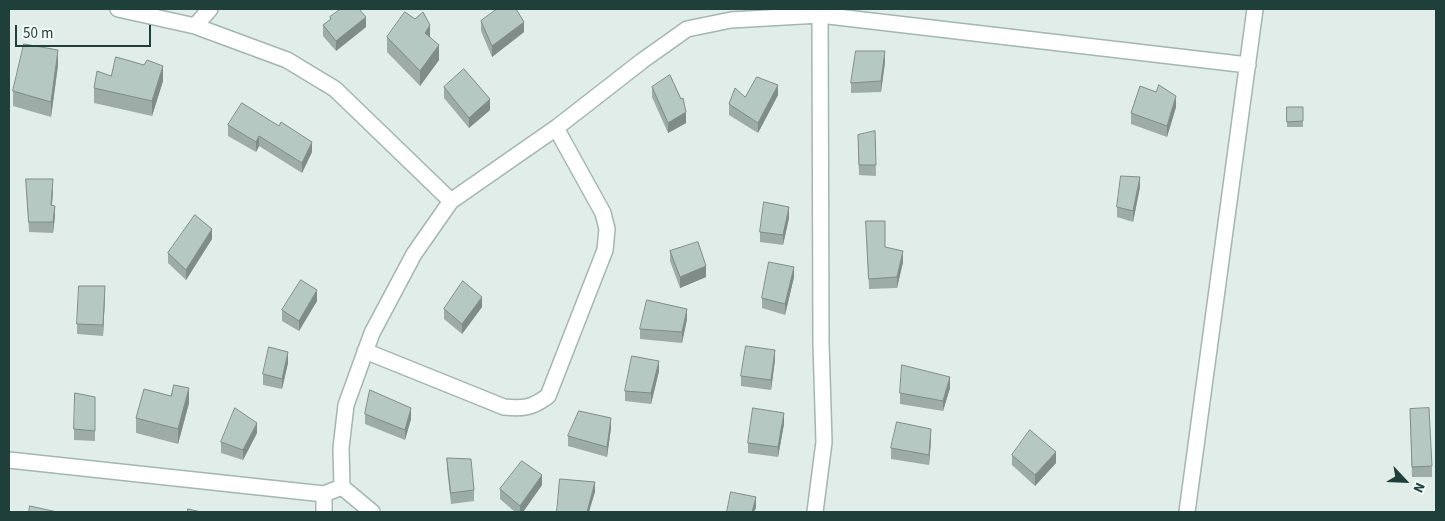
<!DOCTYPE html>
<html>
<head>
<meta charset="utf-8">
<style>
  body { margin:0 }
  #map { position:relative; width:1445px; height:521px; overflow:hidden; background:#e1ede9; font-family:"Source Sans 3",sans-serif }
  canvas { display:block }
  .frame { position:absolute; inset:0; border:10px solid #1f403a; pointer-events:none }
  .north { position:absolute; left:1380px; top:456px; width:50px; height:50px; -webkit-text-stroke:4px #f2f9f6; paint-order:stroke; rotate:115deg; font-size:14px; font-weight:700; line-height:20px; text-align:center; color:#1f403a }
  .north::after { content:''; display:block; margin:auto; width:18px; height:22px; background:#1f403a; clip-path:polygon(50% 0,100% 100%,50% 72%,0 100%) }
  .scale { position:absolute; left:15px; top:25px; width:136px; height:22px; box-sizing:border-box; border:2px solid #1f403a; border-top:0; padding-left:6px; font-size:15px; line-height:18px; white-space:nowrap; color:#1f403a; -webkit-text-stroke:4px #f2f9f6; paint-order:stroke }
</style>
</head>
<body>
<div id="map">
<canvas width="1445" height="521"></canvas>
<div class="frame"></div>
<div class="north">N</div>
<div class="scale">50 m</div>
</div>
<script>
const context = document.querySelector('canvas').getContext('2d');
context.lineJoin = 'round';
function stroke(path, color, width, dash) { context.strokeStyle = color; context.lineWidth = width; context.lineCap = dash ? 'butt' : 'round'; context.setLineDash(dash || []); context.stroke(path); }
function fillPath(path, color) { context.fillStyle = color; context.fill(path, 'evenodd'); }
const minor = new Path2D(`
  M 118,9 L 195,26 L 287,60 L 335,89 L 451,201
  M 195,26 L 210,9
  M 365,351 L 504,407 C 523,409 532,408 548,396 L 605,250 L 607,229 L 603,213 L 556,128
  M 9,460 L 324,494 L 342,487
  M 324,512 L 324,494
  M 372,512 L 342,487 L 341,448 L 346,405 L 372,333 L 414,254 L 451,201 L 556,128 L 642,61 L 687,29 L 731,20 L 820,15
  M 815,512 L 824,442 L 821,343 L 820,15 L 1248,65
  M 1187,512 L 1255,9`);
stroke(minor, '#a3b6b1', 18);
stroke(minor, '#fff', 15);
fillPath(new Path2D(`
  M 330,17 L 366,27 L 336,51 L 323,36 L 323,25 L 330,20 Z
  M 481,21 L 524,32 L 492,57 L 481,31 Z
  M 387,37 L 430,38 L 439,60 L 420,86 L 387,52 Z
  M 885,62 L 881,92 L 851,93 L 851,83 Z
  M 58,65 L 51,117 L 13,106 L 13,91 Z
  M 111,76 L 163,81 L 152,116 L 94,103 L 94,88 Z
  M 444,87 L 490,110 L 469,128 L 444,98 Z
  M 652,87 L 686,123 L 668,133 L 652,97 Z
  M 778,95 L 758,133 L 729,115 L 729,104 L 745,97 Z
  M 1176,107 L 1167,137 L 1131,124 L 1131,113 Z
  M 1287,107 L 1303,107 L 1303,127 L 1287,127 Z
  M 228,125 L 279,126 L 312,152 L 302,173 L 259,146 L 256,152 L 228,136 Z
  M 875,131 L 876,176 L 859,175 L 858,145 Z
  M 26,179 L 53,190 L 52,205 L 55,216 L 53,233 L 29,232 Z
  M 1140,187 L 1133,222 L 1117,217 L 1117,207 Z
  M 789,218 L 783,245 L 760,242 L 760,232 Z
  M 866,221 L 885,247 L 903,262 L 897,288 L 869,289 Z
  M 212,239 L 186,280 L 168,263 L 168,253 Z
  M 670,251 L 706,277 L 680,288 L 670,261 Z
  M 794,277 L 785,315 L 762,308 L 762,298 Z
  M 105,296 L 103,336 L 77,334 L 77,324 Z
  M 317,301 L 299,331 L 282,321 L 282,310 Z
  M 482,307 L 462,334 L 444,319 L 444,309 Z
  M 687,319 L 682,343 L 640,339 L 640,329 Z
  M 775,360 L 771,390 L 741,386 L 741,376 Z
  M 288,363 L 282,389 L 263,385 L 263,374 Z
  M 659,371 L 651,404 L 625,401 L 625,391 Z
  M 950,388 L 943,411 L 900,404 L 900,393 Z
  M 95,397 L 95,441 L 74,440 L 74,429 Z
  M 189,403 L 178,444 L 136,433 L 136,418 Z
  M 1410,409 L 1432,466 L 1432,477 L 1412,477 Z
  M 365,414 L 411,419 L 405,440 L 365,424 Z
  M 784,424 L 778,457 L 748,453 L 748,443 Z
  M 611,428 L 607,457 L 568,446 L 568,436 Z
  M 257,433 L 243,460 L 221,453 L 221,442 Z
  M 931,440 L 929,465 L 891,459 L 891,448 Z
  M 1012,455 L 1056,463 L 1035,486 L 1012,465 Z
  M 447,458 L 474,490 L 474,501 L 451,504 L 447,468 Z
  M 542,485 L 523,512 L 515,512 L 500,499 L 500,489 Z`), '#9daca7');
fillPath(new Path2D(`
  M 366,17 L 366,27 L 336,51 L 336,41 Z
  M 524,22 L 524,32 L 492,57 L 492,46 Z
  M 430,25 L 430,40 L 425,33 Z
  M 439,45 L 439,60 L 420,86 L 420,71 Z
  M 58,50 L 58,65 L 51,117 L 51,102 Z
  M 885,51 L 885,62 L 881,92 L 881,81 Z
  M 163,66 L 163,81 L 152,116 L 152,101 Z
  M 778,85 L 778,95 L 758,133 L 758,123 Z
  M 1176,96 L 1176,107 L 1167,137 L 1167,126 Z
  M 490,99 L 490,110 L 469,128 L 469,118 Z
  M 686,112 L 686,123 L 668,133 L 668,123 Z
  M 259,136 L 259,146 L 256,152 L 256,142 Z
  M 312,142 L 312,152 L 302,173 L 302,163 Z
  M 1140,177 L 1140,187 L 1133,222 L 1133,211 Z
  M 53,179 L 53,190 L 51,216 L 51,205 Z
  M 55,206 L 55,216 L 53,233 L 53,222 Z
  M 789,207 L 789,218 L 783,245 L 783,235 Z
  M 212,229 L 212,239 L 186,280 L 186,270 Z
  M 903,251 L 903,262 L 897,288 L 897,277 Z
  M 706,266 L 706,277 L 680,288 L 680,277 Z
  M 794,267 L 794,277 L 785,315 L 785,304 Z
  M 105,286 L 105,296 L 103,336 L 103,325 Z
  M 317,290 L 317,301 L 299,331 L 299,321 Z
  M 482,297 L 482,307 L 462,334 L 462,324 Z
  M 687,309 L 687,319 L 682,343 L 682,332 Z
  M 775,350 L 775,360 L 771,390 L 771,380 Z
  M 288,352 L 288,363 L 282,389 L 282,379 Z
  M 659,361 L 659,371 L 651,404 L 651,393 Z
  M 950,377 L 950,388 L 943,411 L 943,401 Z
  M 189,388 L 189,403 L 178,444 L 178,429 Z
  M 411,408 L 411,419 L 405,440 L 405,430 Z
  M 784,413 L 784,424 L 778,457 L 778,447 Z
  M 611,418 L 611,428 L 607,457 L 607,447 Z
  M 257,423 L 257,433 L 243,460 L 243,450 Z
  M 931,429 L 931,440 L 929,465 L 929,455 Z
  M 1056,452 L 1056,463 L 1035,486 L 1035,475 Z
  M 542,475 L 542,485 L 523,512 L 520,512 L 520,506 Z
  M 595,482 L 595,492 L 589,512 L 587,512 Z
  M 756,497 L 756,508 L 754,512 L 752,512 Z`), '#7f8c88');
const building = new Path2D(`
  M 341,9 L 359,9 L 366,17 L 336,41 L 323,25 L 331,19 L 330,17 Z
  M 497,9 L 516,9 L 524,22 L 492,46 L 481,21 Z
  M 405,12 L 415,19 L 423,12 L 430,25 L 425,33 L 439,45 L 420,71 L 387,37 Z
  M 24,44 L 58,50 L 51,102 L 13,91 Z
  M 856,51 L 885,51 L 881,81 L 851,83 Z
  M 116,57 L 144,65 L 147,60 L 163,66 L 152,101 L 94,88 L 97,71 L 111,76 Z
  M 464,69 L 490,99 L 469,118 L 444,87 Z
  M 670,75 L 681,99 L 683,98 L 686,112 L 668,123 L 652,87 Z
  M 757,77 L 778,85 L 758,123 L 729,104 L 735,88 L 745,97 Z
  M 1159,85 L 1176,96 L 1167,126 L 1131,113 L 1140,86 L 1156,92 Z
  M 242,103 L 279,126 L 281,122 L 312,142 L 302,163 L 259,136 L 256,142 L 228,125 Z
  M 1287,107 L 1303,107 L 1303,121 L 1287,122 Z
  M 875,131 L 876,165 L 859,165 L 858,135 Z
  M 1121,176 L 1140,177 L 1133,211 L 1117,207 Z
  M 26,179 L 53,179 L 51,205 L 55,206 L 53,222 L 29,222 Z
  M 764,202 L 789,207 L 783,235 L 760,232 Z
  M 195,215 L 212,229 L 186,270 L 168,253 Z
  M 866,221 L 885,221 L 885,247 L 903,251 L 897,277 L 869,279 Z
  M 698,242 L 706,266 L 680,277 L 670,251 Z
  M 769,262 L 794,267 L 785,304 L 762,298 Z
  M 301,280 L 317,290 L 299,321 L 282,310 Z
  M 463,281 L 482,297 L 462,324 L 444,309 Z
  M 79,286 L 105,286 L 103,325 L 77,324 Z
  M 647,300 L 687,309 L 682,332 L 640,329 Z
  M 746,346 L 775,350 L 771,380 L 741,376 Z
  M 269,347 L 288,352 L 282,379 L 263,374 Z
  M 632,356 L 659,361 L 651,393 L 625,391 Z
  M 902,365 L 950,377 L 943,401 L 900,393 Z
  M 174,385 L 189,388 L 178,429 L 136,418 L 144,389 L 171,396 Z
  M 370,390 L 411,408 L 405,430 L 365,414 Z
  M 75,393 L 95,397 L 95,431 L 74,429 Z
  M 235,408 L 257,423 L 243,450 L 221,442 Z
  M 753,408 L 784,413 L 778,447 L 748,443 Z
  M 1429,408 L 1432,466 L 1412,467 L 1410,409 Z
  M 579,411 L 611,418 L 607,447 L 568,436 Z
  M 897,422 L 931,429 L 929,455 L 891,448 Z
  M 1030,430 L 1056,452 L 1035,475 L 1012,455 Z
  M 447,458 L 471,459 L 474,490 L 451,493 Z
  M 522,461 L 542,475 L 520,506 L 500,489 Z
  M 560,479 L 595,482 L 587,512 L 557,512 Z
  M 731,492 L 756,497 L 752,512 L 727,512 Z
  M 30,506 L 57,512 L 29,512 Z
  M 188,509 L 201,512 L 188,512 Z`);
fillPath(building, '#b6c8c2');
stroke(building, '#7f8c88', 1);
</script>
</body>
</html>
